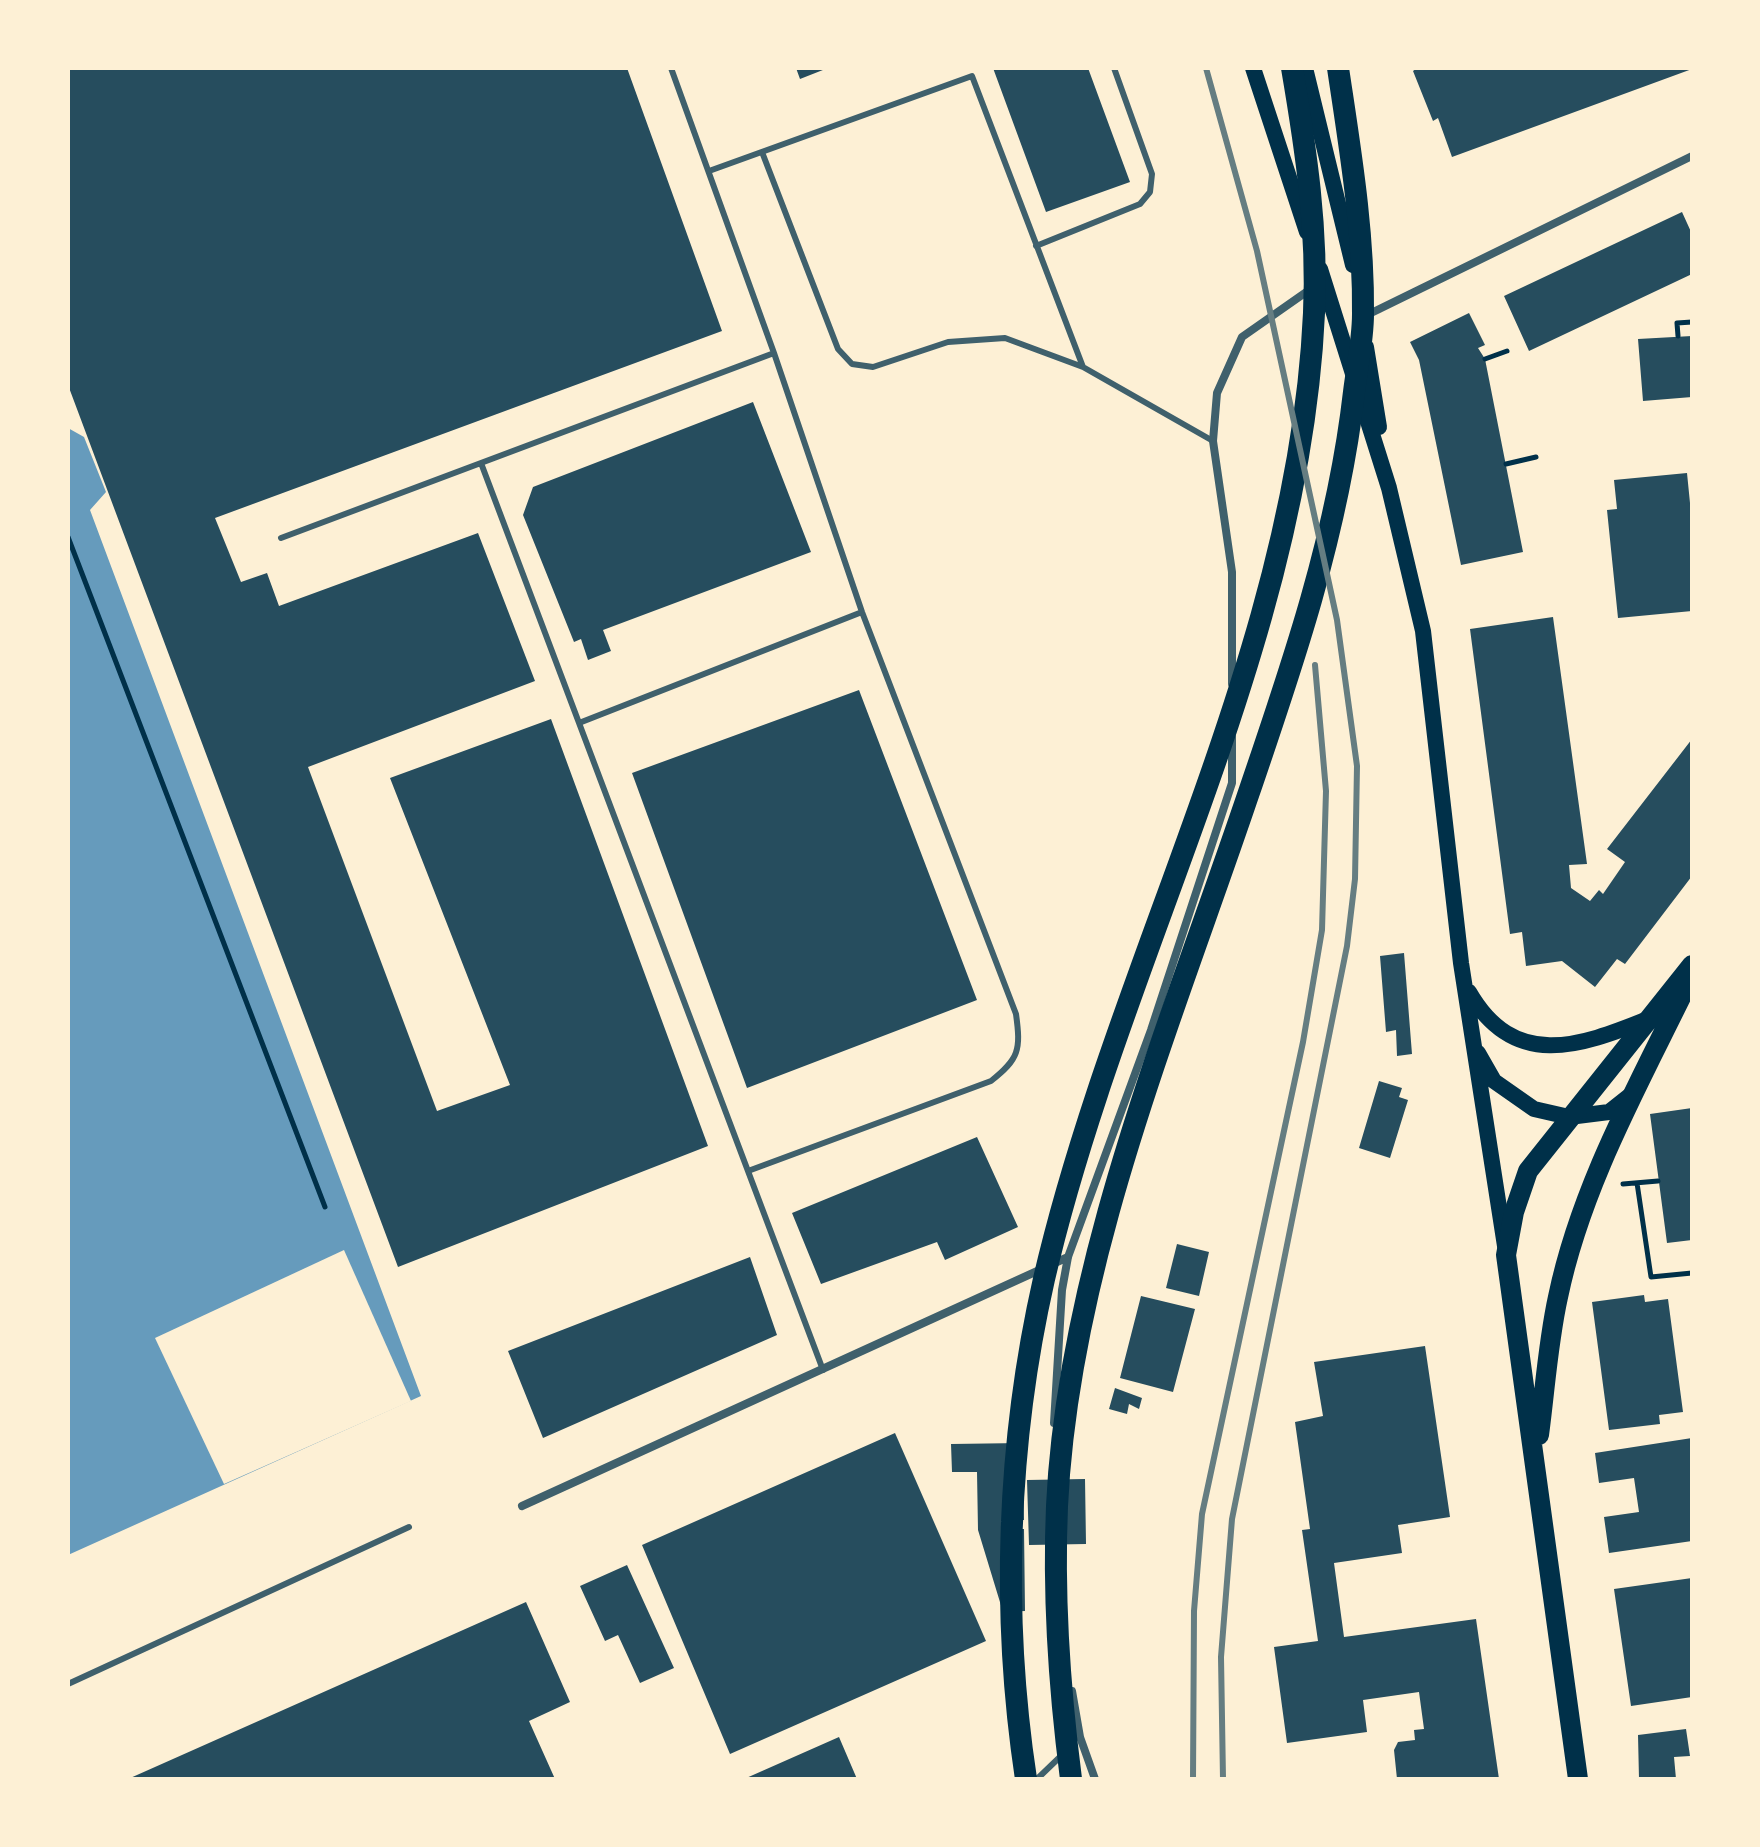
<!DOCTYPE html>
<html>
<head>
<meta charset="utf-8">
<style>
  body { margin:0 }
  #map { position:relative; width:1760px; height:1847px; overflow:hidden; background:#fdf0d5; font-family:"DM Sans",sans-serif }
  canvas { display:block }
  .frame { position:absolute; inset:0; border:70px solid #fdf0d5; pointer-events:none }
</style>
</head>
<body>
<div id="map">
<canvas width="1760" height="1847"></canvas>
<div class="frame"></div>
</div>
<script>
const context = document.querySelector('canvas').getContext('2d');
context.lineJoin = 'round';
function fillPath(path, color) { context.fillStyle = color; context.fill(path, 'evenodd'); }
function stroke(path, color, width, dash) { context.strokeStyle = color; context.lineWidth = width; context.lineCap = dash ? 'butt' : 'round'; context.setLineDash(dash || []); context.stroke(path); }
fillPath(new Path2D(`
  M 68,428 L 84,437 L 106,492 L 90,510 L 421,1396 L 68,1555 Z`), '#669bbc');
fillPath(new Path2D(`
  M 344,1250 L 411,1401 L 224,1484 L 155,1338 Z`), '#fdf0d5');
fillPath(new Path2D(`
  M 68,68 L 627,68 L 722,331 L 215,518 L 241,582 L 267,573 L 279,606 L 478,533 L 535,681 L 308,767 L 437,1111 L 510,1085 L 390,778 L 551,719 L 708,1146 L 398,1267 L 68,385 Z
  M 796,68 L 828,68 L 800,79 Z
  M 993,68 L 1088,68 L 1130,182 L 1046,212 Z
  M 1417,68 L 1692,68 L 1692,69 L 1452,157 L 1438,118 L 1433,121 L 1413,71 Z
  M 1682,212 L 1692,234 L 1692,274 L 1529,351 L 1504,296 Z
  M 1469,313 L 1485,345 L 1478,348 L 1485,359 L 1523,552 L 1461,565 L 1419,360 L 1410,342 Z
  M 1692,336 L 1692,397 L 1643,401 L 1638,339 Z
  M 753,402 L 811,552 L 603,630 L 611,651 L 588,660 L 581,639 L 574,642 L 523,515 L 533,487 Z
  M 1687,473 L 1692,523 L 1692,611 L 1618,618 L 1607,510 L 1617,509 L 1614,480 Z
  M 1553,617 L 1587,864 L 1569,865 L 1571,888 L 1590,901 L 1599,890 L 1603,894 L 1625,862 L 1607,849 L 1692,739 L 1692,876 L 1625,964 L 1617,959 L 1595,987 L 1562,961 L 1526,966 L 1522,932 L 1510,934 L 1470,629 Z
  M 859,690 L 977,1000 L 747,1088 L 632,773 Z
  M 1404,953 L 1412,1054 L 1397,1056 L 1396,1030 L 1386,1032 L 1380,956 Z
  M 1379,1081 L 1402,1088 L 1399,1097 L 1408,1100 L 1390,1158 L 1359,1148 Z
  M 1692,1108 L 1692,1240 L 1667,1243 L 1650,1114 Z
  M 977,1137 L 1018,1227 L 945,1260 L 937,1242 L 821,1284 L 792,1213 Z
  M 1177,1244 L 1209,1252 L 1199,1296 L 1166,1288 Z
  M 750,1257 L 777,1335 L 543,1438 L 508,1351 Z
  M 1644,1295 L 1645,1302 L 1668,1299 L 1683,1412 L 1659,1415 L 1660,1424 L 1609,1430 L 1592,1302 Z
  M 1141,1296 L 1195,1309 L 1173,1392 L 1120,1378 Z
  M 1425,1346 L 1450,1517 L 1398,1525 L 1402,1553 L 1334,1563 L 1344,1637 L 1476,1619 L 1499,1779 L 1397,1779 L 1394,1750 L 1398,1742 L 1415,1740 L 1414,1730 L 1424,1729 L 1419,1692 L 1363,1700 L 1367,1732 L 1287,1743 L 1274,1647 L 1318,1641 L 1302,1530 L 1310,1529 L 1295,1422 L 1323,1416 L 1314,1362 Z
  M 1115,1388 L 1142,1398 L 1139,1409 L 1129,1404 L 1127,1414 L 1109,1409 Z
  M 895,1433 L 986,1641 L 730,1754 L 642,1545 Z
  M 1692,1438 L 1692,1541 L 1609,1553 L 1604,1517 L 1639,1512 L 1634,1478 L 1599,1483 L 1595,1453 Z
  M 1022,1443 L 1024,1520 L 1001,1521 L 1001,1529 L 1024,1529 L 1025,1611 L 1003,1612 L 978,1530 L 977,1472 L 952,1472 L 951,1444 Z
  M 1085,1479 L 1086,1544 L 1029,1545 L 1027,1480 Z
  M 627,1565 L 674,1668 L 640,1683 L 618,1635 L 605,1641 L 580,1586 Z
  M 1692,1578 L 1692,1697 L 1631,1706 L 1614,1589 Z
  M 526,1602 L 570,1702 L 529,1721 L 555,1779 L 128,1779 Z
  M 1686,1729 L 1690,1756 L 1674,1757 L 1676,1779 L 1639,1779 L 1638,1735 Z
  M 839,1737 L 857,1779 L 744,1779 Z`), '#264d5e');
stroke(new Path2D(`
  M 1678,336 L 1677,323 L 1692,322
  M 1485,359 L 1507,351
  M 1506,464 L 1536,457
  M 68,537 L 325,1207
  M 1637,1183 L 1651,1277 L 1692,1273
  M 1623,1184 L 1658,1181`), '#003049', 5);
stroke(new Path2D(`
  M 671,68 L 774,353 L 862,612 L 1016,1014 C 1021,1050 1019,1059 991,1081 L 748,1171
  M 762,152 L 838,349 L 852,364 L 873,367 L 948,342 L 1005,338 L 1083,367
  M 709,171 L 972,76 L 1083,367 L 1213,441
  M 1036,246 L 1140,204 L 1150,192 L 1152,174 L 1114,68
  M 481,463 L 823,1370
  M 281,538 L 774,353
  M 579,723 L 862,612
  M 68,1684 L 409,1527
  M 1037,1779 L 1063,1754`), '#3f606c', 6);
stroke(new Path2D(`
  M 1365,316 L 1692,156
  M 1232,684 L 1232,572 L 1213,441 L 1217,393 L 1242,337 L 1312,288
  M 1054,1423 L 1062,1290 L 1068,1257 L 1151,1030 L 1232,783 L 1232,737
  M 522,1506 L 1068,1257
  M 1072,1691 L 1080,1737 L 1095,1779`), '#3f606c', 8);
stroke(new Path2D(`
  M 1253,68 L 1307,232
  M 1305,68 L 1353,265
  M 1320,269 L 1389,488 L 1423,631 L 1461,963 L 1505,1246
  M 1366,347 L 1379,427
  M 1469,992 C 1514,1070 1579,1047 1648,1019
  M 1478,1053 L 1494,1081 L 1534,1109 L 1569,1117 L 1609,1112 L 1633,1093`), '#003049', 16);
stroke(new Path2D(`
  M 1539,1435 C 1545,1390 1548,1342 1558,1297 C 1581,1186 1639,1084 1688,983
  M 1578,1779 L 1506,1255 L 1514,1212 L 1528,1171 L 1692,965`), '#003049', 20);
stroke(new Path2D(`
  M 1026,1779 C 1001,1614 1007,1442 1044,1279 C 1119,956 1299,650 1314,313 C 1318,230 1306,150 1292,68
  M 1071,1779 C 1059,1686 1053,1600 1057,1506 C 1068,1268 1170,1025 1246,801 C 1292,667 1338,533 1354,392 C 1357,367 1363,340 1363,314 C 1364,231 1350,149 1338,68`), '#003049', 22);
stroke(new Path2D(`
  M 1206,68 L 1257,251 L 1337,620 L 1357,766 L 1355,879 L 1347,946 L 1232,1519 L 1221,1657 L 1223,1779
  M 1193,1779 L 1194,1611 L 1202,1514 L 1303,1042 L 1322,930 L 1326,791 L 1315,665`), '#657d81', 6);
</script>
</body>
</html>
